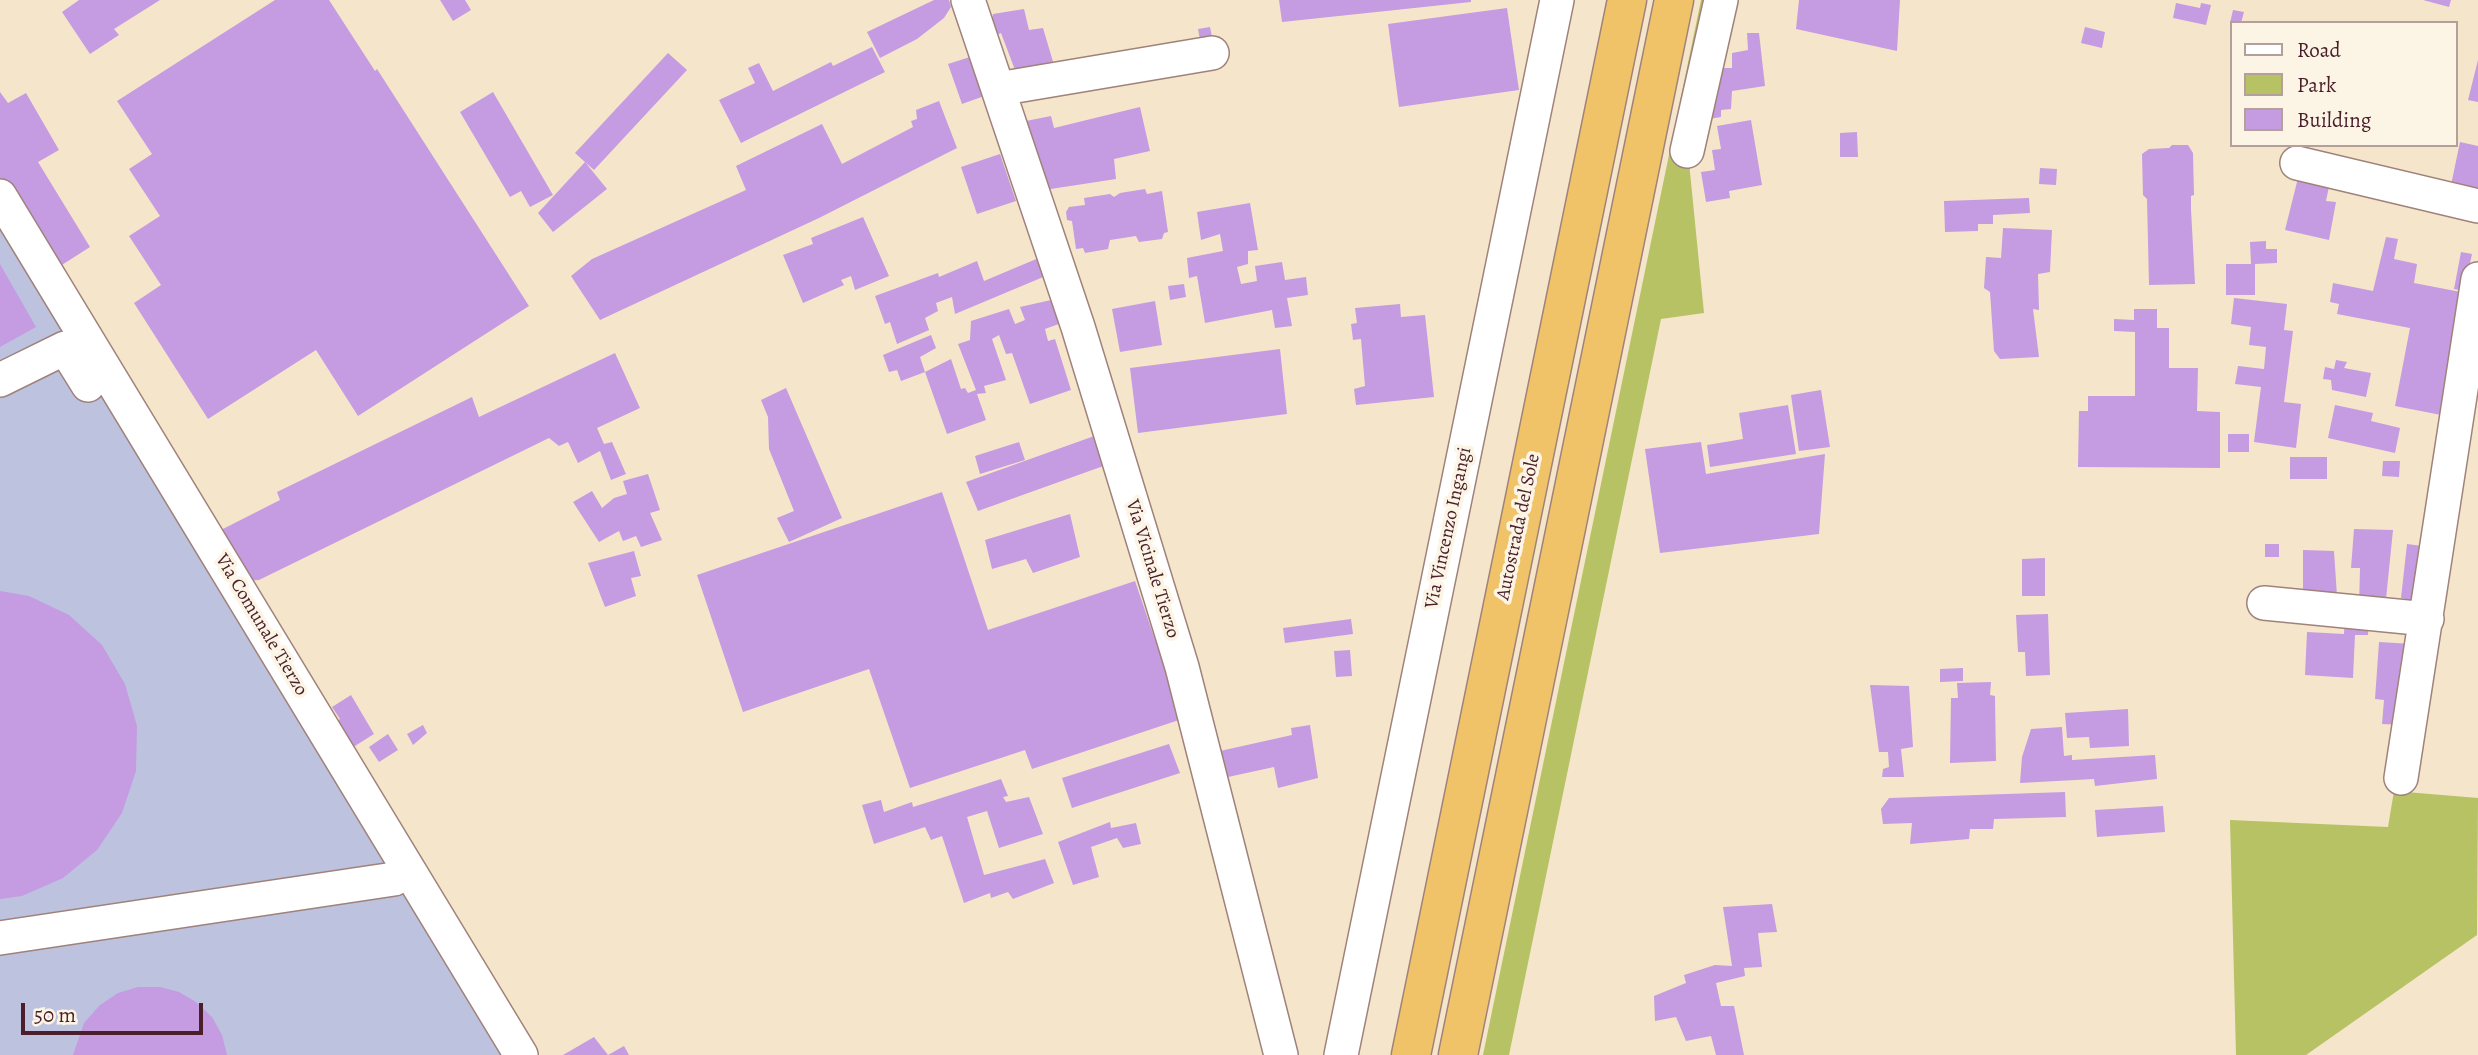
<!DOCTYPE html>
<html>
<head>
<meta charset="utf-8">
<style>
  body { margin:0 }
  #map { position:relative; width:2478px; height:1055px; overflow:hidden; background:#f5e6cb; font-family:Alegreya,serif }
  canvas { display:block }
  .legend { position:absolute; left:2230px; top:21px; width:228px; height:126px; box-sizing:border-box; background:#fcf5e5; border:2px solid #b59f9b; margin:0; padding:9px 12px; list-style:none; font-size:21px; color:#4a1f2b }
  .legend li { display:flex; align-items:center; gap:14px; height:35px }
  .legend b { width:35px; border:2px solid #b59f9b }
  .scale { position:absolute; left:21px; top:1003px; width:182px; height:32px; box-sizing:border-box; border:4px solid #4a1f2b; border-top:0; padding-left:9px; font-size:21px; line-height:24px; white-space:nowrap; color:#4a1f2b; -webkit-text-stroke:5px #fcf5e5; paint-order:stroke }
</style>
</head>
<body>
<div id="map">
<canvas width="2478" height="1055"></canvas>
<ul class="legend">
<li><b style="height:9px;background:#fff"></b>Road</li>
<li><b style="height:19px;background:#b6c264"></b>Park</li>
<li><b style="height:19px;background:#c59be2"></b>Building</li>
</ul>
<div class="scale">50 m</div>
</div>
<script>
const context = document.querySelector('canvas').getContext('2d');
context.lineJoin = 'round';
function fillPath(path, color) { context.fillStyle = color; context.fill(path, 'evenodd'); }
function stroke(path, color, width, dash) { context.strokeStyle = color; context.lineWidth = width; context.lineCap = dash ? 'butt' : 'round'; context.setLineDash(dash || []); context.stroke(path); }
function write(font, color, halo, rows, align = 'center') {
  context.font = font + ' Alegreya,serif'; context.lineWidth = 7; context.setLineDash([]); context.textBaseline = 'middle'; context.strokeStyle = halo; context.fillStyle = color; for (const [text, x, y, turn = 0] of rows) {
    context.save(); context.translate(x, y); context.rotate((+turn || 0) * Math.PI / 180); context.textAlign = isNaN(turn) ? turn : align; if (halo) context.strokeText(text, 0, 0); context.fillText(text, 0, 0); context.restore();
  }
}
fillPath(new Path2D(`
  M 0,211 L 501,1055 L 0,1055 Z`), '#bdc3de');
fillPath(new Path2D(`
  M 1701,0 L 1712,0 L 1689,162 L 1704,313 L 1661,319 L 1509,1055 L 1483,1055 Z
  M 2394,791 L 2478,798 L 2477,935 L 2306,1055 L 2236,1055 L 2230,820 L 2388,827 Z`), '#b6c264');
fillPath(new Path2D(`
  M 79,0 L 160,0 L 114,29 L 119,35 L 90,54 L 62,12 Z
  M 275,0 L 329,0 L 375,71 L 377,69 L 529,306 L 358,416 L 316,350 L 208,419 L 134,303 L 161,285 L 129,236 L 160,216 L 129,169 L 152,154 L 117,101 Z
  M 440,0 L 465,0 L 471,10 L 453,21 Z
  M 934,0 L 949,0 L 951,7 L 944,18 L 917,39 L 880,58 L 867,32 Z
  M 1279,0 L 1471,0 L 1471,2 L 1282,22 Z
  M 1799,0 L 1900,0 L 1897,51 L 1796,29 Z
  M 2423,0 L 2451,0 L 2449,7 Z
  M 2176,3 L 2200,8 L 2201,3 L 2211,5 L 2206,25 L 2173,18 Z
  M 1507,8 L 1519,90 L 1399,107 L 1388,24 Z
  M 1024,9 L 1029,30 L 1043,28 L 1054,65 L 1015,70 L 1001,33 L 996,35 L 992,19 L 993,14 Z
  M 2233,10 L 2244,12 L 2241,23 L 2230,23 Z
  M 1210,27 L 1213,42 L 1201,45 L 1198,29 Z
  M 2085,27 L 2105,32 L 2102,48 L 2081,43 Z
  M 1747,33 L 1759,33 L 1765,86 L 1732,91 L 1731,109 L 1721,110 L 1721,117 L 1709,119 L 1717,68 L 1732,68 L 1732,53 L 1748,50 Z
  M 872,47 L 885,72 L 741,143 L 719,100 L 755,83 L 748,68 L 759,63 L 773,91 L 831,62 L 833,66 Z
  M 668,53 L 687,70 L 594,170 L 585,162 L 607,189 L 553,232 L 538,213 L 585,162 L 575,153 Z
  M 973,56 L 987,95 L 962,104 L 948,64 Z
  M 2478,60 L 2478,102 L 2468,100 Z
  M 0,92 L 8,103 L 26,93 L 59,150 L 38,162 L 90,247 L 54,270 L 0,178 Z
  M 493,92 L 553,195 L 530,207 L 521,191 L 510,197 L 460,112 Z
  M 939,101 L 957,148 L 819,218 L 600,320 L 571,276 L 592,259 L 746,190 L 736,166 L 822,124 L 842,164 L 913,127 L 911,121 L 917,119 L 916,110 Z
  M 1140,107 L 1150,151 L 1114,159 L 1116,179 L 1044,190 L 1021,122 L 1051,116 L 1054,128 Z
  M 1751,120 L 1762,185 L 1729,191 L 1730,198 L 1706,202 L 1701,172 L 1715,170 L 1712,150 L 1721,149 L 1717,126 Z
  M 1857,132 L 1858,157 L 1840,157 L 1840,133 Z
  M 2460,142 L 2478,146 L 2478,191 L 2451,185 Z
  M 2172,145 L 2188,145 L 2193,153 L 2194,195 L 2191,196 L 2191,209 L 2195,284 L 2149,285 L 2147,199 L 2143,195 L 2142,154 L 2149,149 L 2169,148 Z
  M 1000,154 L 1016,201 L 977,214 L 961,167 Z
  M 2040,168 L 2057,169 L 2056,185 L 2039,184 Z
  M 2299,174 L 2330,182 L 2326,201 L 2336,202 L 2329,240 L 2285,230 Z
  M 1145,189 L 1147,194 L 1162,191 L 1168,232 L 1164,233 L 1162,239 L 1139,242 L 1136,236 L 1110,240 L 1108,249 L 1085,253 L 1083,248 L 1076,249 L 1072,221 L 1067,220 L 1066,212 L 1069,207 L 1085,205 L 1084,198 L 1110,194 L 1114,197 L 1120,193 Z
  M 2029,198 L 2030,213 L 1993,215 L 1993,224 L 1978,224 L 1978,231 L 1945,232 L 1944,201 Z
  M 1250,203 L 1258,250 L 1248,251 L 1248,264 L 1237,267 L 1241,284 L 1257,281 L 1255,266 L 1282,262 L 1285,280 L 1306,277 L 1308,295 L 1287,298 L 1292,326 L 1275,328 L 1272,310 L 1205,323 L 1197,276 L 1189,278 L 1187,258 L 1223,251 L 1220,234 L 1201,240 L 1197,212 Z
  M 863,217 L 889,276 L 855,290 L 851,276 L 841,280 L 844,285 L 803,303 L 783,255 L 813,244 L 811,238 Z
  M 2003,228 L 2052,230 L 2050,272 L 2038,274 L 2039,310 L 2033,309 L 2039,357 L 2000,359 L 1994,351 L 1990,292 L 1984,288 L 1986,257 L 2001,258 Z
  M 2386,237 L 2398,239 L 2394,259 L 2417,264 L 2414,283 L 2471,294 L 2441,415 L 2395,406 L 2410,328 L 2337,314 L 2339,304 L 2330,302 L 2333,283 L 2373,291 Z
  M 2266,241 L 2266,249 L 2277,249 L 2277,263 L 2255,264 L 2255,295 L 2226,295 L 2226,264 L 2251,264 L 2250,242 Z
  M 2461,252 L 2472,254 L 2464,291 L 2454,289 Z
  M 1041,257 L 1048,275 L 955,314 L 952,297 L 936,303 L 938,311 L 925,318 L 929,330 L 897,344 L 890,322 L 885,324 L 875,296 L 938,273 L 939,277 L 977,261 L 984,281 Z
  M 0,264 L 36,327 L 0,347 Z
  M 1184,284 L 1186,297 L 1170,300 L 1168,286 Z
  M 1060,298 L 1067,321 L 1045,329 L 1048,341 L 1055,339 L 1071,390 L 1030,404 L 1012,353 L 1006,354 L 999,335 L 992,339 L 1006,380 L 984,386 L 986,393 L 977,394 L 986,420 L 947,434 L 925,372 L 951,359 L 961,389 L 965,388 L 968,393 L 976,390 L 958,344 L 970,340 L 971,321 L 1009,309 L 1015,324 L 1025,320 L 1020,307 Z
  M 2234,298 L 2287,304 L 2284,330 L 2293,331 L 2284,402 L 2301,404 L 2296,448 L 2254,442 L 2261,387 L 2235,384 L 2238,366 L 2264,369 L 2266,347 L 2249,345 L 2251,327 L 2231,324 Z
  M 1155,301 L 1162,345 L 1120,352 L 1112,309 Z
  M 1400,304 L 1401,317 L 1425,315 L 1434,397 L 1356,405 L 1354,389 L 1365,386 L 1361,339 L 1353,340 L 1351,324 L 1357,323 L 1355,308 Z
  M 2134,309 L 2157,309 L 2157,328 L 2169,328 L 2169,368 L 2198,368 L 2197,411 L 2220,412 L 2220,468 L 2078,467 L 2079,411 L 2088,411 L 2088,396 L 2135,396 L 2135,332 L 2114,331 L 2114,319 L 2134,320 Z
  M 931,335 L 936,348 L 920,357 L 925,372 L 901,381 L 897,370 L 889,372 L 883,355 Z
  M 1280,349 L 1287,414 L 1138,433 L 1130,368 Z
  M 615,353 L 640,408 L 597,428 L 604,444 L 612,442 L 626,474 L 611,480 L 600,451 L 578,463 L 568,442 L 559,446 L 549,438 L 259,580 L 242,581 L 215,533 L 280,500 L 277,492 L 472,397 L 479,417 Z
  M 2336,360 L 2347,362 L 2344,368 L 2371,373 L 2366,397 L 2332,390 L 2331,380 L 2323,379 L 2325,367 L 2334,369 Z
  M 786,388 L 842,518 L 789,542 L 777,518 L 794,511 L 769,449 L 768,417 L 761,400 Z
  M 1821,390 L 1830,447 L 1799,451 L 1791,395 Z
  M 1788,405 L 1796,454 L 1710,467 L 1707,445 L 1743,439 L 1739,413 Z
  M 2335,405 L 2373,413 L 2371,421 L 2400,428 L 2395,453 L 2328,438 Z
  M 2228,434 L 2249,434 L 2249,452 L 2228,452 Z
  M 1097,435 L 1109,464 L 978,511 L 966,482 Z
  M 1019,442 L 1025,460 L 980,474 L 975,456 Z
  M 1701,442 L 1706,474 L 1825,454 L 1819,534 L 1660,553 L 1645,449 Z
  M 2290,457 L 2327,457 L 2327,479 L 2290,479 Z
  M 2383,461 L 2400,461 L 2399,477 L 2382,476 Z
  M 648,474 L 660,510 L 650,513 L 662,540 L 641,547 L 636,536 L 623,541 L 619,531 L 599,542 L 573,502 L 592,491 L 602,508 L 614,498 L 627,494 L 623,481 Z
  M 942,492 L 988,630 L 1135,581 L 1182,719 L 1032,769 L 1025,750 L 910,788 L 869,669 L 743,712 L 697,575 Z
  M 1070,514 L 1080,557 L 1033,573 L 1026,559 L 992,569 L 985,540 Z
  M 2354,529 L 2393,530 L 2386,599 L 2359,607 L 2360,568 L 2351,568 Z
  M 2265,544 L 2279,544 L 2279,557 L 2265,557 Z
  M 2407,544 L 2430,547 L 2426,603 L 2401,598 Z
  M 2303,550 L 2334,551 L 2337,596 L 2303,598 Z
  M 634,551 L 641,576 L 631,578 L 636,596 L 605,607 L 588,563 Z
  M 2045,558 L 2045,596 L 2022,596 L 2022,559 Z
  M 0,591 L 29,596 L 69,615 L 102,645 L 125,684 L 137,726 L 136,771 L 122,813 L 97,850 L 63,878 L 22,896 L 0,899 Z
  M 2369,611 L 2368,635 L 2355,635 L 2353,678 L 2305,675 L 2307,632 L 2344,634 L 2345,612 Z
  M 2048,614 L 2050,675 L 2026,676 L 2025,652 L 2018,652 L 2016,615 Z
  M 1351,619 L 1353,634 L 1285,643 L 1283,628 Z
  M 2379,642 L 2412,644 L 2406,725 L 2382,724 L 2384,700 L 2375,699 Z
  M 1350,650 L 1352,676 L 1336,677 L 1334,651 Z
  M 1963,668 L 1963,681 L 1940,682 L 1940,669 Z
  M 1991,682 L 1990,695 L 1995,696 L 1996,761 L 1950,763 L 1951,698 L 1958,698 L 1957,683 Z
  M 1870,685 L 1909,686 L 1913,747 L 1901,749 L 1904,777 L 1882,777 L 1883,769 L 1889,767 L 1888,752 L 1879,752 Z
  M 351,695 L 374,734 L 347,751 L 332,725 L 340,719 L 332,707 Z
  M 2128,709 L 2129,746 L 2090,748 L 2089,737 L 2067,738 L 2065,713 Z
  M 423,725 L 427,733 L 413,745 L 407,734 Z
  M 1310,725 L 1318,778 L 1278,788 L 1274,767 L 1228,777 L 1220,751 L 1292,735 L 1291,728 Z
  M 2062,727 L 2064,756 L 2072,755 L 2072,760 L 2155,755 L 2157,779 L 2095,786 L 2094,779 L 2020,783 L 2022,757 L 2031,729 Z
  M 388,734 L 398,750 L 379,762 L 369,747 Z
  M 1169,744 L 1180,773 L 1072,808 L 1062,778 Z
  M 1001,779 L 1008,796 L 1003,797 L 1006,802 L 1029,797 L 1043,834 L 999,848 L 987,811 L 967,817 L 984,875 L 1045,859 L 1054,883 L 1013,899 L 1008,892 L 991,898 L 990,893 L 964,903 L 942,836 L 931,840 L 925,827 L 874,844 L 862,805 L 881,800 L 884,812 L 912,802 L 913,807 Z
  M 2065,792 L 2066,817 L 1994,819 L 1993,829 L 1970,829 L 1969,839 L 1910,844 L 1912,823 L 1883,824 L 1881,809 L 1889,798 Z
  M 2163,806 L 2165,832 L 2097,837 L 2095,810 Z
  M 1110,822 L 1111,828 L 1136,823 L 1141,844 L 1123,848 L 1117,838 L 1091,847 L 1099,877 L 1073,885 L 1058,842 Z
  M 1772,904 L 1777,932 L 1758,933 L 1762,967 L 1744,968 L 1745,976 L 1716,983 L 1721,1006 L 1734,1006 L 1744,1055 L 1716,1055 L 1711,1036 L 1686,1041 L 1676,1017 L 1655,1021 L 1654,996 L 1686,983 L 1684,975 L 1715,965 L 1732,966 L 1723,907 Z
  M 138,987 L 160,987 L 179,992 L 196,1002 L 212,1017 L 222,1035 L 227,1055 L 73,1055 L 84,1023 L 100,1005 L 118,993 Z
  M 594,1037 L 608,1055 L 563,1055 Z
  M 624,1046 L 629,1055 L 608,1055 Z`), '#c59be2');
const minor = new Path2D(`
  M 968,0 L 1078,327 L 1182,667 L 1281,1055
  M 998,89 L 1212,53
  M 1687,151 L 1721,0
  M 2297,163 L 2478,206
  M 0,196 L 521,1055
  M 0,380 L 65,348 L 88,385
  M 2264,603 L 2427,619
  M 2401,778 L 2478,279
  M 0,938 L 394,879
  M 1341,1055 L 1557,0`);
const highway = new Path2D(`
  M 1411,1055 L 1627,0
  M 1458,1055 L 1674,0`);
stroke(minor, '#a0827b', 36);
stroke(highway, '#a0827b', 41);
stroke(minor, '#fff', 33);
stroke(highway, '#f1c369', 38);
write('19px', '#4a1f2b', '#fcf5e5', [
  ["Autostrada del Sole",1519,527,-78],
  ["Via Vincenzo Ingangi",1449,528,-78],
  ["Via Vicinale Tierzo",1152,569,73],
  ["Via Comunale Tierzo",261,625,59]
]);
</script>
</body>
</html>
